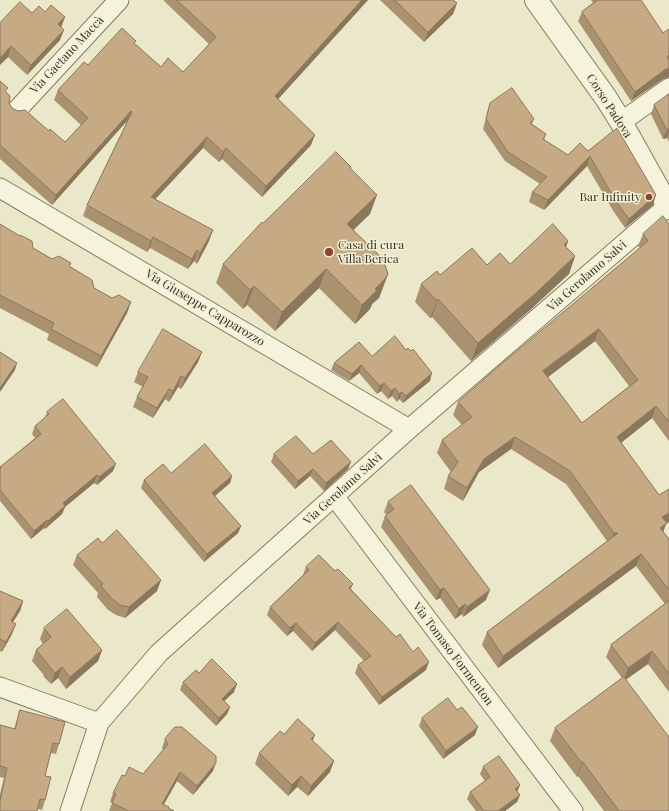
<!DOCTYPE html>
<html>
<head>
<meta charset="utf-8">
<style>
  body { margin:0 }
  canvas { display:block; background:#ebe7c9 }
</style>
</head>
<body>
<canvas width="669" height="811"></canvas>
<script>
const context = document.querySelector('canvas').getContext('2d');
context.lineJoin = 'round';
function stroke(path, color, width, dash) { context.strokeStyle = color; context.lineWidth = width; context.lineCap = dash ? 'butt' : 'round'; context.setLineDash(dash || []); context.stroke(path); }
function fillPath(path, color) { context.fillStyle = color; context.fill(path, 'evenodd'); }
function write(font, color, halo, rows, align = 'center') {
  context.font = font + ' "Playfair Display",serif'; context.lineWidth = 3; context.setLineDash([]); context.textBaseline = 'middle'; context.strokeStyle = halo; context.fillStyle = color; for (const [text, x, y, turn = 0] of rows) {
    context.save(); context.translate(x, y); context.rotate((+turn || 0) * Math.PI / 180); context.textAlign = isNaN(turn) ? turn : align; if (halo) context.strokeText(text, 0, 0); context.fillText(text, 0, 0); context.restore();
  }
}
const minor = new Path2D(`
  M 16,111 L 119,0
  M 621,122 L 669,88
  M 0,188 L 409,429
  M 334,496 L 573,811
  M 0,687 L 99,723
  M 70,811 L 99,723 L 159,653 L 409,429 L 668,206`);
const tertiary = new Path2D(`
  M 536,0 L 606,98 L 621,122 L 669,208`);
stroke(minor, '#867a5f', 21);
stroke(tertiary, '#867a5f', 24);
stroke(minor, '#f6f3dc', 19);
stroke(tertiary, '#f6f3dc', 22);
fillPath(new Path2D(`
  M 164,0 L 368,0 L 278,99 L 311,145 L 262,197 L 222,159 L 219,162 L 203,148 L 155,199 L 209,241 L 197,264 L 194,261 L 188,269 L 150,248 L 147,252 L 83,216 L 87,205 L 127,122 L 127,121 L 52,205 L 0,159 L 0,81 L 6,93 L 9,103 L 12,108 L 49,131 L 65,142 L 81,125 L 54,100 L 58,90 L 88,65 L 135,44 L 161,67 L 183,72 L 209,44 L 164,1 Z
  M 380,0 L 453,0 L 457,3 L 453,14 L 424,42 Z
  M 591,0 L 641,0 L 663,33 L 669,29 L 669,77 L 663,79 L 631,101 L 578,21 L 582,12 L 593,3 Z
  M 32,13 L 61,27 L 60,40 L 27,75 L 8,57 L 0,65 Z
  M 669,94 L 669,142 L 667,138 L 663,139 L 651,114 L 654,105 Z
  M 490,103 L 534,119 L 532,124 L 546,134 L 544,140 L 568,155 L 588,151 L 653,205 L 625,228 L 612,209 L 587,166 L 544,210 L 529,202 L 532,192 L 540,184 L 505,161 L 483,129 Z
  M 370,214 L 353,230 L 388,274 L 379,298 L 372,304 L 370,309 L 355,324 L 319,288 L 275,331 L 247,305 L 243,309 L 216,283 L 223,264 L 263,223 Z
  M 0,224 L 33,248 L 52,259 L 71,263 L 69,267 L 94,288 L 112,298 L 131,302 L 127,313 L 97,367 L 47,340 L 49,334 L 0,308 Z
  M 669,224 L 669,441 L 652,418 L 621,443 L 659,495 L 669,489 L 669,522 L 666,524 L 663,532 L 669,539 L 669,692 L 648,664 L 625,680 L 669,811 L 604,811 L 578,776 L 577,777 L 550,741 L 555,728 L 622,678 L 606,657 L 611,645 L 665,604 L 636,566 L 498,668 L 482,645 L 487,632 L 607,541 L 566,484 L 511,449 L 479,472 L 463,501 L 444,489 L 448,476 L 451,472 L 437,453 L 442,440 L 462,425 L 453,415 L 458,402 L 640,248 L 638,246 L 643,234 ZM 595,341 L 629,386 L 582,423 L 548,377 Z
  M 568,241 L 566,247 L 575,256 L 569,274 L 530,310 L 471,361 L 432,317 L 430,318 L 415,302 L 421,284 L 440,275 L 487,265 L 510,264 Z
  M 202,352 L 198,362 L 181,389 L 178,387 L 169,402 L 165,399 L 153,418 L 133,407 L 137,397 L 143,387 L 134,382 L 138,372 Z
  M 372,356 L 430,381 L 403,403 L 399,399 L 397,402 L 392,396 L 388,399 L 381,391 L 377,394 L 359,373 L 349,381 L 331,370 L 334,363 Z
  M 47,412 L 113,471 L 97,485 L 94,483 L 65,507 L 62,514 L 45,529 L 44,528 L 31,539 L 0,501 L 0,468 L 35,438 L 32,434 L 35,426 L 45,418 Z
  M 274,454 L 313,454 L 348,469 L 324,491 L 310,476 L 295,489 L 271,462 Z
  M 171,473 L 232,476 L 230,483 L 215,496 L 241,526 L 238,533 L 204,562 L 141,488 L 144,480 Z
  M 388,502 L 486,600 L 463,617 L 462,614 L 455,619 L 440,598 L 436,600 L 381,527 L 385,516 L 387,515 L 384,512 Z
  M 102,543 L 161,580 L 157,591 L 125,618 L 116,615 L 108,610 L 97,597 L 98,593 L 73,565 L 77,555 Z
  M 306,567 L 335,571 L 353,584 L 351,589 L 426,670 L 379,705 L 355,673 L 358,665 L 364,661 L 335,630 L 312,651 L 293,631 L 287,636 L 267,615 L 270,607 L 303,575 Z
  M 0,591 L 23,601 L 20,611 L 13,622 L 12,634 L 2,652 L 0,651 Z
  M 44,628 L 102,650 L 98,661 L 66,689 L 58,678 L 51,684 L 44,677 L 43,674 L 32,661 L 36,650 L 43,644 L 40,639 Z
  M 199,673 L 234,692 L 224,701 L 230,707 L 227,714 L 216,726 L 180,690 L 183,682 Z
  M 20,710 L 59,744 L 56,754 L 51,753 L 45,776 L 45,800 L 42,810 L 38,809 L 0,811 L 0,794 L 4,778 L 0,777 L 0,725 L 14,729 Z
  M 422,718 L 475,735 L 443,759 L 419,726 Z
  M 284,734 L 313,741 L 330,772 L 308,796 L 297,787 L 288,796 L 255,764 L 259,753 Z
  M 165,739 L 213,771 L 193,795 L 177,781 L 164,804 L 168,808 L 174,811 L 109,811 L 112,803 L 110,802 L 113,793 L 125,776 L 143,774 L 163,750 L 162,748 Z
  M 483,767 L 520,785 L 517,792 L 520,795 L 517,802 L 505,811 L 476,811 L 467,799 L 470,792 L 485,781 L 480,774 Z`), '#aa9271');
fillPath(new Path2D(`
  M 362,0 L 368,0 L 271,107 L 275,96 Z
  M 457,3 L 453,14 L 424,42 L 428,32 Z
  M 65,17 L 61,28 L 58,24 Z
  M 64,30 L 60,40 L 27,75 L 31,65 Z
  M 11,46 L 8,57 L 0,65 L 0,58 Z
  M 666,69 L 669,69 L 669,77 L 663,79 L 631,101 L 635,92 Z
  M 131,111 L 127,121 L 52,205 L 56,195 Z
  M 669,129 L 669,131 L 667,138 L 663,139 L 667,130 Z
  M 315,135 L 311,145 L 262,197 L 266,186 Z
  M 207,137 L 203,148 L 147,208 L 151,197 Z
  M 226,148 L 222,159 L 219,162 L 223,152 Z
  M 590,156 L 587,166 L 544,210 L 548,200 Z
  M 377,195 L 370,214 L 340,243 L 347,224 Z
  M 656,195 L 653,205 L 625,228 L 629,219 Z
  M 213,230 L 209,241 L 197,264 L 200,253 Z
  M 153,237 L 150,248 L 147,252 L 151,241 Z
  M 568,241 L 562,258 L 564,245 Z
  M 197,250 L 194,261 L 188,269 L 192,259 Z
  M 575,256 L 569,274 L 530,310 L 471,361 L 478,343 Z
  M 326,269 L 319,288 L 275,331 L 282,312 Z
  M 388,274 L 379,298 L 372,304 L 370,309 L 355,324 L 362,305 Z
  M 254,286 L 247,305 L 243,309 L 250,290 Z
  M 438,299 L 432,317 L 430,318 L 437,301 Z
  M 131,302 L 127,313 L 97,367 L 101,356 Z
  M 599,329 L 595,341 L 539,384 L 543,371 Z
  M 202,352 L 198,362 L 181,389 L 185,378 Z
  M 17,363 L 15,370 L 0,392 L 0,388 Z
  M 361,365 L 359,373 L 349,381 L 352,374 Z
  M 432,373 L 430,381 L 403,403 L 406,396 Z
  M 181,376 L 178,387 L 169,402 L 173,391 Z
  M 384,383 L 381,391 L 377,394 L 380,386 Z
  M 395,388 L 392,396 L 388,399 L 391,391 Z
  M 169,389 L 165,399 L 153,418 L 157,408 Z
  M 402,392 L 399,399 L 397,402 L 399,394 Z
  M 656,406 L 652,418 L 612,450 L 617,437 Z
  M 515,437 L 511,449 L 479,472 L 463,501 L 467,488 L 484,459 Z
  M 351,462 L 348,469 L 324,491 L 326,483 Z
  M 116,464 L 113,471 L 97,485 L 99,477 Z
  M 313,469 L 310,476 L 295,489 L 298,481 Z
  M 97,475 L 94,483 L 65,507 L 62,514 L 45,529 L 48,521 L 63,503 Z
  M 232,476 L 230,483 L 210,500 L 212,493 Z
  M 669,513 L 669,522 L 666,524 L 662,535 L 655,540 L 662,517 Z
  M 47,520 L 44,528 L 31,539 L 34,531 Z
  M 241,526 L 238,533 L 204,562 L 207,554 Z
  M 614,533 L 618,533 L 610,545 Z
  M 641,554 L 636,566 L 498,668 L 503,656 Z
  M 161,580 L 157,591 L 125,618 L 129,607 Z
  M 444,588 L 440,598 L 436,600 L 440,590 Z
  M 490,590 L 486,600 L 463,617 L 467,607 Z
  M 23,601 L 20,611 L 7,631 L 11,621 Z
  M 465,604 L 462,614 L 455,619 L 459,609 Z
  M 338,622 L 335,630 L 312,651 L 315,643 Z
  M 296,623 L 293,631 L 287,636 L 290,628 Z
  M 16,624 L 12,634 L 2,652 L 6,642 Z
  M 102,650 L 98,661 L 66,689 L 70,677 Z
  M 652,651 L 648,664 L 624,681 L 628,668 Z
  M 429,662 L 426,670 L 379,705 L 382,697 Z
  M 62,667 L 58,678 L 51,684 L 55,673 Z
  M 237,684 L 234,692 L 219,706 L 222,699 Z
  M 230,707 L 227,714 L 216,726 L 219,718 Z
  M 478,727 L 475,735 L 443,759 L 446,751 Z
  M 315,735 L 311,745 L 311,739 Z
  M 334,761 L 330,772 L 308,796 L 311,786 Z
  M 583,762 L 578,776 L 577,777 L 582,763 Z
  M 216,763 L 213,771 L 193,795 L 197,786 Z
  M 180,772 L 177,781 L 160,811 L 162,804 Z
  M 301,776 L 297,787 L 288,796 L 292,785 Z
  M 520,785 L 517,792 L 515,789 Z
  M 520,795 L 517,802 L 505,811 L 498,811 Z`), '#8b775c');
const building = new Path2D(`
  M 177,0 L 362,0 L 275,96 L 315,135 L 266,186 L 226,148 L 223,152 L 207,137 L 151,197 L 213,230 L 200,253 L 197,250 L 192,259 L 153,237 L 151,241 L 87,205 L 132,112 L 131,111 L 56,195 L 0,145 L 0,81 L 8,88 L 5,91 L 10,96 L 9,103 L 12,108 L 18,111 L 25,110 L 49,131 L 50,129 L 65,142 L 88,118 L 58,90 L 84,62 L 88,65 L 122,28 L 136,41 L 134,43 L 161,67 L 168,58 L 183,72 L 216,37 Z
  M 395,0 L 453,0 L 457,3 L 428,32 Z
  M 598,0 L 641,0 L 663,33 L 669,29 L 669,55 L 667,57 L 669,60 L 669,69 L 666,69 L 635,92 L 582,12 Z
  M 20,2 L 32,13 L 39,6 L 45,12 L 51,5 L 65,17 L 58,24 L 64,30 L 31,65 L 11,46 L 0,58 L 0,23 Z
  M 512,88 L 534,119 L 530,123 L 546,134 L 543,139 L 568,155 L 580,143 L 588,151 L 617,128 L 656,195 L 629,219 L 615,200 L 590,156 L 548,200 L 532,192 L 547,177 L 508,152 L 486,119 L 490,103 Z
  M 669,94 L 669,129 L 667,130 L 654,105 Z
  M 336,152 L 351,167 L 350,168 L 377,195 L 347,224 L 383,259 L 388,274 L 385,279 L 375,289 L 377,290 L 362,305 L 326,269 L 282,312 L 254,286 L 250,290 L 223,264 L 262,222 L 263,223 Z
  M 663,216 L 669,224 L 669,422 L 656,406 L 617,437 L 659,495 L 669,489 L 669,513 L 662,517 L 667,523 L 660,528 L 669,539 L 669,590 L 641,554 L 503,656 L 487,632 L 618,533 L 614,533 L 570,471 L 515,437 L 484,459 L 467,488 L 448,476 L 458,462 L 442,440 L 472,417 L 458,402 L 499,366 L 648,241 L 643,234 ZM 599,329 L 638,380 L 582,423 L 543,371 Z
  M 0,224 L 20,236 L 20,235 L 32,241 L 33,248 L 52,259 L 59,256 L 71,263 L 69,266 L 92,280 L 94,288 L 112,298 L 119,295 L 131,302 L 101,356 L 51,329 L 54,323 L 0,295 Z
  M 553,224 L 568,241 L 564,245 L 575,256 L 536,293 L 478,343 L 438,299 L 437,301 L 421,284 L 437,271 L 440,275 L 472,248 L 487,265 L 500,253 L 510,264 Z
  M 163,329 L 202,352 L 185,378 L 181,376 L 173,391 L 169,389 L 157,408 L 137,397 L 148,377 L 138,372 Z
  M 395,336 L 406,350 L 408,348 L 411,351 L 413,349 L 432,373 L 406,396 L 402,392 L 399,394 L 395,388 L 391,391 L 384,383 L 380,386 L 361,365 L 352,374 L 334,363 L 359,342 L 372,356 Z
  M 0,352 L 17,363 L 0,388 Z
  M 63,399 L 116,464 L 99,477 L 97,475 L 63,503 L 65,506 L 48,521 L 47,520 L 34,531 L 0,490 L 0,469 L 1,468 L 0,467 L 41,434 L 35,426 L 49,414 L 47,412 Z
  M 296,436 L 313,454 L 331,440 L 351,462 L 326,483 L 313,469 L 298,481 L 274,454 Z
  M 205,444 L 232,476 L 212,493 L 241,526 L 207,554 L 144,480 L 163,464 L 171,473 Z
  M 411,485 L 490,590 L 467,607 L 465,604 L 459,609 L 444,588 L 440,590 L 385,516 L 394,509 L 388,502 Z
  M 117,530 L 161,580 L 129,607 L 120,605 L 112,599 L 101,586 L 103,584 L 77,555 L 98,538 L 102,543 Z
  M 319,555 L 335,571 L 338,569 L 353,584 L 349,588 L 396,637 L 400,634 L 413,652 L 418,647 L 429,662 L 382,697 L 358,665 L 371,656 L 338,622 L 315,643 L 296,623 L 290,628 L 270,607 L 309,570 L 306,567 Z
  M 0,591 L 23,601 L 11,621 L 16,624 L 6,642 L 0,639 Z
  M 669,601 L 669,674 L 652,651 L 628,668 L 611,645 Z
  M 67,609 L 102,650 L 70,677 L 62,667 L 55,673 L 48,665 L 47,663 L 36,650 L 51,637 L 44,628 Z
  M 212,659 L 237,684 L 222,699 L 230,707 L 219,718 L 183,682 L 196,670 L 199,673 Z
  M 624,677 L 665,732 L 669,737 L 669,811 L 619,811 L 583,762 L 582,763 L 555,728 Z
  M 448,698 L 457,710 L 462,707 L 478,727 L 446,751 L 422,718 Z
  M 20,710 L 65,722 L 59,744 L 53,743 L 45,776 L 51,777 L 45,800 L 40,799 L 37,811 L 0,811 L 0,801 L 7,768 L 0,766 L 0,725 L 15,729 Z
  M 298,719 L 315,735 L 311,739 L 334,761 L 311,786 L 301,776 L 292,785 L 259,753 L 280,731 L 284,734 Z
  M 175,727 L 182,727 L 216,756 L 216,763 L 197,786 L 180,772 L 162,804 L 169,807 L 168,808 L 174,811 L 127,811 L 127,810 L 112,803 L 116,794 L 113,793 L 122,775 L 125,776 L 129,767 L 143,774 L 168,744 L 165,739 Z
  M 499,756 L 520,785 L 515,789 L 520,795 L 498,811 L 484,811 L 470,792 L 490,777 L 483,767 Z`);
fillPath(building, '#c6aa83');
stroke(building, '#8b775c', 1);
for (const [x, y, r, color] of [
  [649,197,4,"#904335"],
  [329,252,5,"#904335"]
]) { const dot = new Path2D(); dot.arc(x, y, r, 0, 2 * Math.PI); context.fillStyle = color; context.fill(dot); stroke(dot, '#f3f0d8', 1.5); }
write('12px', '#383022', '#f3f0d8', [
  ["Via Gaetano Maccà",67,55,-47],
  ["Corso Padova",609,106,57],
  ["Via Gerolamo Salvi",587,276,-41],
  ["Via Giuseppe Capparozzo",205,308,31],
  ["Via Gerolamo Salvi",343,489,-42],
  ["Via Tomaso Formenton",453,654,53]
]);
write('12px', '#383022', '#f3f0d8', [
  ["Bar Infinity",641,197],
  ["Casa di cura",338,245,"left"],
  ["Villa Berica",338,259,"left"]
], 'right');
</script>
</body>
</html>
